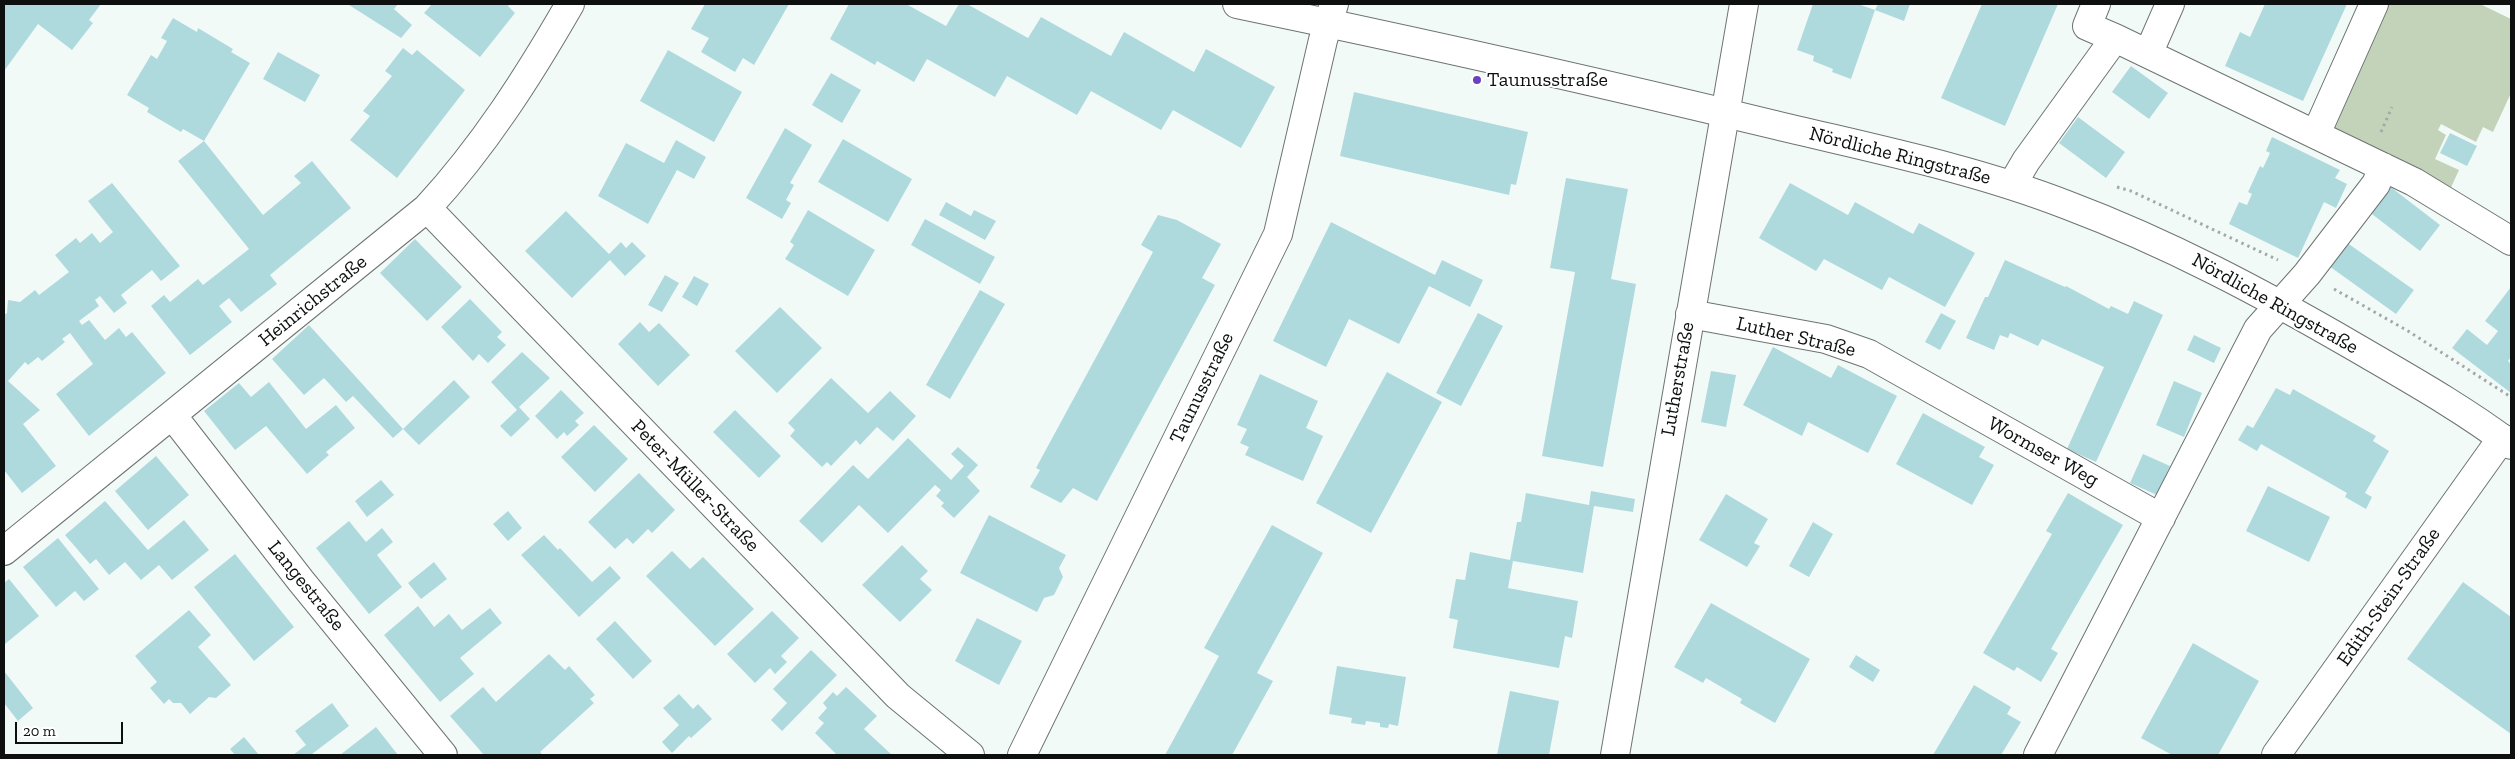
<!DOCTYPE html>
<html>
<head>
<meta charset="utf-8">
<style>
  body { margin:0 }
  #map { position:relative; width:2515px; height:759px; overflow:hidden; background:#f2faf8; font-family:"Zilla Slab",serif }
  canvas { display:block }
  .frame { position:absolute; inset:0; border:5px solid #0e1010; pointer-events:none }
  .scale { position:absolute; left:15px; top:722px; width:108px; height:22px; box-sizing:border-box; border:2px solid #0e1010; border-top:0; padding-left:6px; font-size:15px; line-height:18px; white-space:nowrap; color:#0e1010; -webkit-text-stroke:4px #fff; paint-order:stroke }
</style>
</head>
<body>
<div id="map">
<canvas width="2515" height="759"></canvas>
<div class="frame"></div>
<div class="scale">20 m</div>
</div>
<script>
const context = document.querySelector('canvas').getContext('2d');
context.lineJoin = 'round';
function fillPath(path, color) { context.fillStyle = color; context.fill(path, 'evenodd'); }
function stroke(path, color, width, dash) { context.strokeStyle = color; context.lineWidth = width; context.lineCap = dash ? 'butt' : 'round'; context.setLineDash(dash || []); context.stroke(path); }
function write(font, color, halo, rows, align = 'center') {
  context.font = font + ' "Zilla Slab",serif'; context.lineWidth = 4; context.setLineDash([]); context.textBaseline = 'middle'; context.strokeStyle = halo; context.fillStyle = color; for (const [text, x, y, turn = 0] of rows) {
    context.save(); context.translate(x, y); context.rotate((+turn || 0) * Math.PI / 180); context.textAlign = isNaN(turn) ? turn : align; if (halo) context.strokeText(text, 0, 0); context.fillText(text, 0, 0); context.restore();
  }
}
fillPath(new Path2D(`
  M 2386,4 L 2480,4 L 2511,19 L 2511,93 L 2493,132 L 2483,127 L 2476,142 L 2441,124 L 2438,130 L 2446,135 L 2435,159 L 2459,170 L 2448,194 L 2332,128 Z`), '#c3d3b9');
fillPath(new Path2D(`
  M 4,4 L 101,4 L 89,20 L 93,23 L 72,50 L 38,24 L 4,71 Z
  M 351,4 L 398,4 L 394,9 L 412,25 L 401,38 L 349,5 Z
  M 432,4 L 510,4 L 508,6 L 515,13 L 480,57 L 424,13 Z
  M 705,4 L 789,4 L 754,65 L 743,58 L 735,72 L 701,52 L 709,38 L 691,29 Z
  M 849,4 L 906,4 L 946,26 L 959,4 L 967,4 L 1028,38 L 1041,17 L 1111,56 L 1124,32 L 1194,72 L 1206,49 L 1275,87 L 1241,148 L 1173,110 L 1161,130 L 1091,91 L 1077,115 L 1007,76 L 995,97 L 927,59 L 914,82 L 877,61 L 875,65 L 830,39 Z
  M 1813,4 L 1858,4 L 1875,10 L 1851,79 L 1832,72 L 1833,69 L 1813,61 L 1814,56 L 1797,50 Z
  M 1878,4 L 1910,4 L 1904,21 L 1875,10 Z
  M 1982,4 L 2058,4 L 2005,126 L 1941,98 Z
  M 2265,4 L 2347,4 L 2303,101 L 2225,66 L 2240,32 L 2250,37 Z
  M 173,18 L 197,32 L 198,28 L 233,49 L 231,52 L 250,63 L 204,141 L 183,129 L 181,132 L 147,112 L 149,108 L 127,95 L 151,55 L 157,59 L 167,41 L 161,38 Z
  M 403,48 L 412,55 L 417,50 L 465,90 L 397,178 L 350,140 L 370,116 L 363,111 L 392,76 L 385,71 Z
  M 668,50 L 742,92 L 714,142 L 640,101 Z
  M 278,52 L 320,75 L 305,102 L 263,79 Z
  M 2131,66 L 2168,93 L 2149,119 L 2112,92 Z
  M 831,73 L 861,90 L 842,123 L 812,105 Z
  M 1354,92 L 1528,132 L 1516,185 L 1511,184 L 1509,195 L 1340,156 Z
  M 2078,117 L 2125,152 L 2106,178 L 2059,143 Z
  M 785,128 L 812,145 L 790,183 L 794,185 L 786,200 L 791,203 L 782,219 L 746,198 Z
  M 2450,133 L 2477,146 L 2467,166 L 2440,153 Z
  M 2272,137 L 2340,170 L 2335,178 L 2347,184 L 2336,208 L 2324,202 L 2298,258 L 2229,224 L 2239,202 L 2247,205 L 2252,194 L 2248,192 L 2260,166 L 2263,168 L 2270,153 L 2266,151 Z
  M 843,139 L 912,179 L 888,222 L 818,182 Z
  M 676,140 L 706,157 L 694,179 L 677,170 L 648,224 L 598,196 L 626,143 L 664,163 Z
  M 204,141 L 263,215 L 301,183 L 294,176 L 312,161 L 351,208 L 270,275 L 277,284 L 241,312 L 229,298 L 219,306 L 232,322 L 190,355 L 151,306 L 164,295 L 170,302 L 198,279 L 203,285 L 249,249 L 178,161 Z
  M 1566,178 L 1628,189 L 1611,279 L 1636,284 L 1603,467 L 1542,456 L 1575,272 L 1550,268 Z
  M 112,183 L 180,266 L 161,281 L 152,270 L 121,295 L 127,303 L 114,313 L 100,296 L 95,300 L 99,306 L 79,321 L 82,325 L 89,320 L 105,340 L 119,328 L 126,337 L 132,332 L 166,373 L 89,436 L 56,394 L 93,364 L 70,333 L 62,339 L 65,342 L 42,361 L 38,357 L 28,365 L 25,362 L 8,381 L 40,410 L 23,424 L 56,466 L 22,493 L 4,470 L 4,315 L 7,313 L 8,300 L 20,302 L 35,290 L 39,295 L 69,272 L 55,255 L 76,238 L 80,243 L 92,233 L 100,243 L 113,232 L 88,201 Z
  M 1790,183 L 1848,215 L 1855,202 L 1913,234 L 1919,223 L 1975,253 L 1945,307 L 1889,277 L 1882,290 L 1824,259 L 1816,271 L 1759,238 Z
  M 2388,185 L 2440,225 L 2420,251 L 2368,211 Z
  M 946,202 L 971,216 L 974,210 L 996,221 L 985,240 L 939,215 Z
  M 808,210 L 875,250 L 848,296 L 785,259 L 794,245 L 790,242 Z
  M 566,211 L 609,254 L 621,242 L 626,248 L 632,242 L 646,256 L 625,276 L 610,260 L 572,298 L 525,251 Z
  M 1158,215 L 1177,220 L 1221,244 L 1202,278 L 1215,285 L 1097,501 L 1073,488 L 1061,503 L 1030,487 L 1040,470 L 1036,468 L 1153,252 L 1141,245 Z
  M 925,219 L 995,257 L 980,284 L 911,245 Z
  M 1331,222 L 1435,275 L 1442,260 L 1483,280 L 1470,307 L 1429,286 L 1399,344 L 1349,319 L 1326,367 L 1273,341 Z
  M 415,239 L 462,287 L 427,321 L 380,273 Z
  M 2346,242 L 2414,290 L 2396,314 L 2329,266 Z
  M 2005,260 L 2065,287 L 2066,286 L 2109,309 L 2111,306 L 2128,314 L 2134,301 L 2163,315 L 2096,462 L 2067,449 L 2104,367 L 2042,339 L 2038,346 L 2010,333 L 2008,338 L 2000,335 L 1994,350 L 1966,338 L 1985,297 L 1988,297 Z
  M 665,275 L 679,283 L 662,312 L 648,305 Z
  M 694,276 L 709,284 L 697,306 L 682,297 Z
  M 2511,287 L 2511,357 L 2508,361 L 2511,364 L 2511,393 L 2452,348 L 2467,329 L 2487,345 L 2498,331 L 2485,321 Z
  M 980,290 L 1005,304 L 950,399 L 926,385 Z
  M 470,299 L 502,332 L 497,337 L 506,345 L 488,363 L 479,354 L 473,361 L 441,327 Z
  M 780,307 L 822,348 L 777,393 L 735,351 Z
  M 1478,313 L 1503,326 L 1461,406 L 1436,393 Z
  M 1941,313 L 1956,321 L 1940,350 L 1925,342 Z
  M 640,322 L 649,332 L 659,323 L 690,355 L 658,386 L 618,344 Z
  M 309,325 L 403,429 L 393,438 L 353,396 L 346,402 L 324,378 L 304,395 L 272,359 Z
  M 2194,335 L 2221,348 L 2214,363 L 2187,350 Z
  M 1773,347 L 1831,378 L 1838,365 L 1897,396 L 1868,453 L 1808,422 L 1802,436 L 1743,405 Z
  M 522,352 L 550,378 L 519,407 L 530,419 L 511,437 L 500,426 L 517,410 L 491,382 Z
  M 1711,371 L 1736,375 L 1726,427 L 1701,422 Z
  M 1387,372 L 1442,402 L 1371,533 L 1316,503 Z
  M 1260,374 L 1318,401 L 1306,428 L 1323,436 L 1303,481 L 1245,455 L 1249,447 L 1240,443 L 1247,429 L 1237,425 Z
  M 831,378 L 868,413 L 890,391 L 916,416 L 893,441 L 877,427 L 860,445 L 856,440 L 831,466 L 827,462 L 822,467 L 790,436 L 795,430 L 788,423 Z
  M 454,380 L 470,397 L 419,445 L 403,429 Z
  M 2174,381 L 2202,393 L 2184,437 L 2156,425 Z
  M 269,382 L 306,429 L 336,405 L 355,428 L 326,452 L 329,455 L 307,474 L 266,426 L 235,450 L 204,411 L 239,383 L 251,397 Z
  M 2276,388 L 2290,395 L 2293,389 L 2376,436 L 2373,441 L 2389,451 L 2365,493 L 2372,497 L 2366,509 L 2345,497 L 2347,493 L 2261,444 L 2257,451 L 2238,440 L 2247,425 L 2253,428 Z
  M 561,390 L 584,413 L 575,421 L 579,425 L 567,436 L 564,432 L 557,439 L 535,416 Z
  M 735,410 L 781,456 L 759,478 L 713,432 Z
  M 1923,413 L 1985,447 L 1979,457 L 1994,465 L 1972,505 L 1896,464 Z
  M 594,425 L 628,459 L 595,492 L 561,457 Z
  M 908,438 L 951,480 L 964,466 L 951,454 L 958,447 L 978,465 L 967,477 L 980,491 L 954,518 L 941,506 L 944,503 L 936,496 L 941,490 L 935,485 L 888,533 L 859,505 L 822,543 L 799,521 L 853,465 L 868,479 Z
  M 2143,454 L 2170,466 L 2157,495 L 2130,483 Z
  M 156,456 L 189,495 L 148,530 L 115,491 Z
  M 639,473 L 675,510 L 652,533 L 648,529 L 633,544 L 627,538 L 615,549 L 588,522 Z
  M 381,480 L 394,495 L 367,517 L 355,501 Z
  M 2268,486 L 2330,517 L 2309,562 L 2246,531 Z
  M 1591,491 L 1635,499 L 1633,512 L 1594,506 L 1583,573 L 1513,561 L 1508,588 L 1578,601 L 1572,638 L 1565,636 L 1559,668 L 1453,648 L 1458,620 L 1449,618 L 1456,579 L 1465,580 L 1470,552 L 1510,560 L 1517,522 L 1521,522 L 1526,493 L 1589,505 Z
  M 2068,493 L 2123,525 L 2051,649 L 2058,653 L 2041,682 L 2017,667 L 2014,671 L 1983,653 L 2052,534 L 2046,531 Z
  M 1726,494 L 1768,519 L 1754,543 L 1760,546 L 1747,567 L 1699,540 Z
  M 105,501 L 148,550 L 184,520 L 209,550 L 172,580 L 159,565 L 141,580 L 125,562 L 109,575 L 96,559 L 90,564 L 65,535 Z
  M 508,511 L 522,528 L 508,541 L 493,524 Z
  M 989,515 L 1066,555 L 1059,568 L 1063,577 L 1054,595 L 1044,598 L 1037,612 L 960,573 Z
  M 349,521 L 366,542 L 382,528 L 393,542 L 377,555 L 402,587 L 369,614 L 316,548 Z
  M 1813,522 L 1833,534 L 1809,577 L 1789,566 Z
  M 1272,525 L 1323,553 L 1257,673 L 1273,681 L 1232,755 L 1165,755 L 1219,656 L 1204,648 Z
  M 544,535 L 558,550 L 560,548 L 592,582 L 610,566 L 621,578 L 579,617 L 521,555 Z
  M 58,538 L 99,589 L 84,601 L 75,591 L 56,607 L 23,567 Z
  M 902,545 L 928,571 L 920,579 L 932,590 L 900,622 L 862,585 Z
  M 672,551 L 690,569 L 703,557 L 754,609 L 715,646 L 646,576 Z
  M 235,554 L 294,627 L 254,661 L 194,587 Z
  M 434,562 L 447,579 L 421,599 L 408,583 Z
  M 9,579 L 39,616 L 5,644 L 4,583 Z
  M 2463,582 L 2511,617 L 2511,734 L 2407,659 Z
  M 1711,603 L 1810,659 L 1775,723 L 1740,703 L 1742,699 L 1706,678 L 1703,683 L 1674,667 Z
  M 418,606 L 434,627 L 449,614 L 462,630 L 490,608 L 502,623 L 460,658 L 474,674 L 440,702 L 384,635 Z
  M 189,610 L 211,635 L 198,647 L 231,685 L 216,698 L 209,697 L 190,714 L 181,703 L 173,703 L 169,699 L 164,704 L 150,688 L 157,682 L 135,656 Z
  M 772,611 L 799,638 L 781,656 L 787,662 L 775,674 L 770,668 L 755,683 L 727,654 Z
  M 977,618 L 1022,641 L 999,685 L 955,661 Z
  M 615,621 L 652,661 L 633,679 L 596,639 Z
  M 2193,643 L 2259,681 L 2218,755 L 2172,755 L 2141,738 Z
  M 811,650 L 837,675 L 782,731 L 771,720 L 787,703 L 773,689 Z
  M 549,654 L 565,670 L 569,666 L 595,695 L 590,699 L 594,703 L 540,752 L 543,755 L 484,755 L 450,716 L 483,687 L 496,702 Z
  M 1856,655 L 1880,670 L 1873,682 L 1849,667 Z
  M 1337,666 L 1406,677 L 1398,726 L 1389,724 L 1388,728 L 1380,727 L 1380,723 L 1366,721 L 1365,725 L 1351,723 L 1352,718 L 1329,714 Z
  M 4,671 L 33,708 L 18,721 L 4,703 Z
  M 1974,685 L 2011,707 L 2007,714 L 2021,722 L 2001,755 L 1933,755 Z
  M 846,687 L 877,716 L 864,729 L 892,755 L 837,755 L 815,733 L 824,723 L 818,718 L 827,708 L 823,703 L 833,692 L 837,696 Z
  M 1510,691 L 1559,701 L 1549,755 L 1497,755 Z
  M 679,694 L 693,709 L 698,704 L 712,719 L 691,738 L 689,736 L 672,753 L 662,742 L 679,725 L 663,708 Z
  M 332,703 L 349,726 L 312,754 L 313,755 L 293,755 L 306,745 L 295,731 Z
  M 376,727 L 398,755 L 340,755 Z
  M 244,737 L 259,755 L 235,755 L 230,749 Z`), '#afdadd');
const street = new Path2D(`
  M 2096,4 L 2087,26 L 2115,38
  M 2149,52 L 2170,4
  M 2316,134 L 2374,4
  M 2012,185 L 2026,161 L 2115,38 L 2414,182 L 2511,241
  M 427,208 L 898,696 L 970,755
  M 1690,314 L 1826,339 L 1869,354 L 2161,518
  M 172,415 L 301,581 L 443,755
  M 4,551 L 427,208 C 484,146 528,77 570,4
  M 1022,755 L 1278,234 L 1323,40 L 1334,4
  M 1615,755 L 1744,4
  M 2038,755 L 2258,329 L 2307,274 L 2376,184 L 2383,167
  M 2276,755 L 2502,438`);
const secondary = new Path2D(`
  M 1237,4 C 1415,41 1594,81 1771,124 C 1870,148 1972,168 2067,205 C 2168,243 2262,293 2355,347 C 2408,378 2462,408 2511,445`);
stroke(street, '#6d7472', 30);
stroke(secondary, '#6d7472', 30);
stroke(new Path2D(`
  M 2424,4 L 2424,5
  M 2381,132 L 2392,107
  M 2117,187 L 2131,191 L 2278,260
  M 2334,289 L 2408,331 L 2511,397`), '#a3a9a8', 3, [2.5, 4]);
stroke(street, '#fff', 28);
stroke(secondary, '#fff', 28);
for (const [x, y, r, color] of [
  [1477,80,5,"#6b42bb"]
]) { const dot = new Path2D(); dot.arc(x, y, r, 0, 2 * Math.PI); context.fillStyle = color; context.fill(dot); stroke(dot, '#fff', 2); }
write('20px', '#0e1010', '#fff', [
  ["Taunusstraße",1487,80]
], 'left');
write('20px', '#0e1010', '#fff', [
  ["Nördliche Ringstraße",1900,156,14],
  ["Heinrichstraße",313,301,-39],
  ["Nördliche Ringstraße",2275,304,29],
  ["Luther Straße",1796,337,13],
  ["Lutherstraße",1678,379,-80],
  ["Taunusstraße",1202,388,-64],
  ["Wormser Weg",2043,452,29],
  ["Peter-Müller-Straße",695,486,46],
  ["Langestraße",306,586,51],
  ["Edith-Stein-Straße",2389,597,-55]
]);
</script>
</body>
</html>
